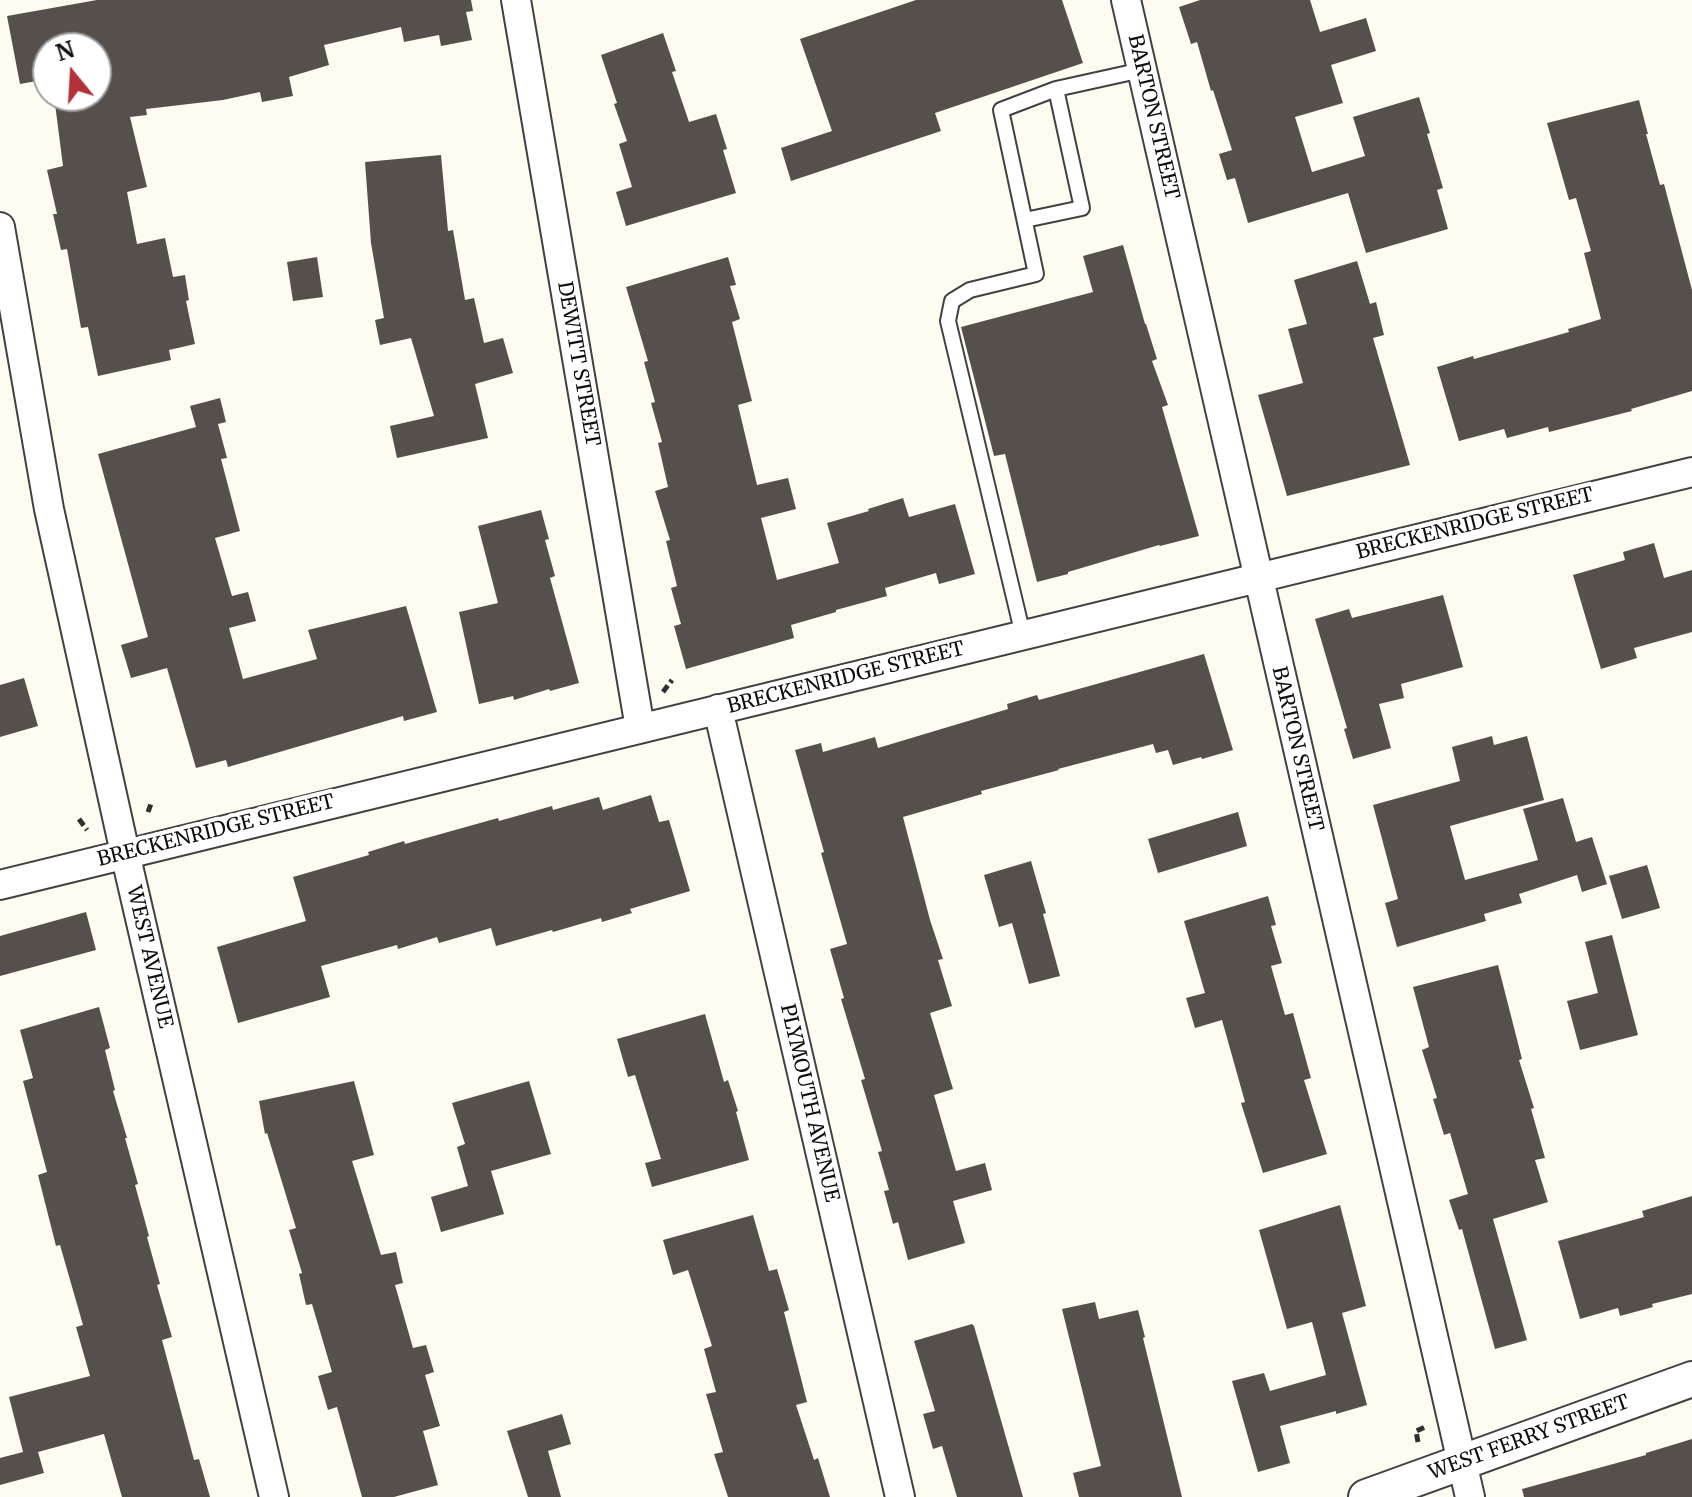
<!DOCTYPE html>
<html>
<head>
<meta charset="utf-8">
<style>
  body { margin:0 }
  #map { position:relative; width:1692px; height:1497px; overflow:hidden; background:#fefbf1; font-family:Merriweather,serif }
  canvas { display:block }
  .north { position:absolute; left:32px; top:32px; width:80px; height:80px; box-sizing:border-box; background:#fff; border:2px solid #9f9f9f; border-radius:50%; rotate:342deg; font-size:22px; font-weight:700; line-height:32px; text-align:center; color:#0e0e0e }
  .north::after { content:''; display:block; margin:auto; width:28px; height:36px; background:#b33237; clip-path:polygon(50% 0,100% 100%,50% 72%,0 100%) }
</style>
</head>
<body>
<div id="map">
<canvas width="1692" height="1497"></canvas>
<div class="north">N</div>
</div>
<script>
const context = document.querySelector('canvas').getContext('2d');
context.lineJoin = 'round';
function fillPath(path, color) { context.fillStyle = color; context.fill(path, 'evenodd'); }
function stroke(path, color, width, dash) { context.strokeStyle = color; context.lineWidth = width; context.lineCap = dash ? 'butt' : 'round'; context.setLineDash(dash || []); context.stroke(path); }
function write(font, color, halo, rows, align = 'center') {
  context.font = font + ' Merriweather,serif'; context.lineWidth = 8; context.setLineDash([]); context.textBaseline = 'middle'; context.strokeStyle = halo; context.fillStyle = color; for (const [text, x, y, turn = 0] of rows) {
    context.save(); context.translate(x, y); context.rotate((+turn || 0) * Math.PI / 180); context.textAlign = isNaN(turn) ? turn : align; if (halo) context.strokeText(text, 0, 0); context.fillText(text, 0, 0); context.restore();
  }
}
fillPath(new Path2D(`
  M 97,0 L 471,0 L 473,11 L 466,12 L 472,40 L 441,46 L 439,35 L 404,42 L 401,27 L 324,45 L 329,65 L 289,77 L 293,96 L 262,102 L 260,92 L 223,100 L 146,109 L 147,115 L 130,117 L 147,187 L 127,192 L 137,244 L 165,238 L 173,277 L 185,275 L 189,300 L 186,301 L 195,344 L 169,350 L 171,360 L 98,376 L 88,327 L 81,328 L 67,249 L 61,250 L 53,214 L 57,214 L 47,170 L 63,166 L 54,96 L 96,96 L 96,48 L 48,48 L 48,79 L 20,84 L 7,16 Z
  M 916,0 L 1062,0 L 1083,63 L 935,113 L 941,131 L 791,181 L 781,148 L 832,131 L 800,39 Z
  M 1200,0 L 1310,0 L 1320,32 L 1366,18 L 1376,51 L 1331,65 L 1343,103 L 1295,117 L 1312,172 L 1365,156 L 1353,117 L 1419,97 L 1430,133 L 1427,134 L 1443,188 L 1437,190 L 1448,229 L 1366,253 L 1348,193 L 1248,223 L 1235,178 L 1227,180 L 1219,154 L 1232,150 L 1213,90 L 1211,91 L 1197,42 L 1191,44 L 1179,7 Z
  M 663,33 L 676,71 L 672,72 L 689,122 L 716,114 L 727,149 L 723,150 L 736,193 L 626,226 L 616,192 L 632,187 L 619,144 L 627,141 L 614,104 L 617,103 L 601,55 Z
  M 1639,100 L 1648,134 L 1646,134 L 1660,185 L 1664,184 L 1692,290 L 1692,391 L 1631,409 L 1632,411 L 1549,432 L 1548,427 L 1507,438 L 1504,429 L 1459,441 L 1437,367 L 1473,356 L 1474,359 L 1569,332 L 1568,329 L 1601,319 L 1584,253 L 1591,251 L 1576,198 L 1569,200 L 1547,123 Z
  M 441,155 L 448,231 L 453,230 L 465,300 L 474,298 L 484,343 L 503,338 L 513,373 L 475,384 L 488,438 L 397,458 L 390,426 L 434,416 L 411,338 L 380,345 L 375,320 L 384,318 L 371,243 L 365,162 Z
  M 1123,245 L 1145,324 L 1146,324 L 1157,359 L 1152,361 L 1168,405 L 1162,407 L 1199,536 L 1160,546 L 1159,545 L 1068,572 L 1068,574 L 1037,582 L 1005,454 L 994,456 L 961,327 L 1093,292 L 1083,256 Z
  M 317,257 L 323,297 L 293,301 L 287,262 Z
  M 728,257 L 736,285 L 730,286 L 740,319 L 732,322 L 752,401 L 738,405 L 757,485 L 788,478 L 796,509 L 761,518 L 777,580 L 839,563 L 827,523 L 869,511 L 868,509 L 903,498 L 909,517 L 955,504 L 975,574 L 939,584 L 936,573 L 885,588 L 887,596 L 836,610 L 836,612 L 791,625 L 794,638 L 686,669 L 674,626 L 681,624 L 671,588 L 677,586 L 666,541 L 670,540 L 655,491 L 668,487 L 658,443 L 662,442 L 651,403 L 655,402 L 644,362 L 648,361 L 626,287 Z
  M 1357,261 L 1370,304 L 1376,302 L 1384,335 L 1373,338 L 1410,465 L 1287,496 L 1258,395 L 1303,383 L 1288,329 L 1307,324 L 1294,280 Z
  M 220,398 L 226,422 L 218,424 L 227,458 L 221,459 L 240,531 L 215,538 L 232,596 L 248,592 L 256,621 L 229,628 L 243,679 L 317,659 L 308,630 L 406,606 L 437,712 L 404,721 L 403,716 L 228,767 L 226,760 L 196,768 L 167,668 L 131,678 L 121,645 L 148,637 L 98,454 L 196,427 L 190,406 Z
  M 541,510 L 549,539 L 545,540 L 555,576 L 550,578 L 579,683 L 550,691 L 549,689 L 514,700 L 513,696 L 479,704 L 459,612 L 498,603 L 478,526 Z
  M 1654,543 L 1664,578 L 1692,570 L 1692,632 L 1634,648 L 1637,658 L 1601,669 L 1573,575 L 1625,560 L 1623,552 Z
  M 1443,595 L 1463,667 L 1401,684 L 1404,698 L 1379,704 L 1391,748 L 1353,759 L 1344,729 L 1347,728 L 1315,619 L 1349,609 L 1352,618 Z
  M 1204,654 L 1233,750 L 1202,759 L 1201,757 L 1173,765 L 1168,750 L 1156,753 L 1153,744 L 1058,769 L 1059,770 L 981,791 L 982,794 L 903,817 L 930,920 L 943,959 L 938,960 L 952,1006 L 930,1013 L 953,1089 L 934,1095 L 956,1171 L 985,1163 L 992,1190 L 953,1201 L 965,1243 L 908,1260 L 898,1222 L 893,1224 L 884,1191 L 889,1190 L 878,1152 L 882,1151 L 861,1080 L 865,1079 L 841,999 L 844,998 L 830,949 L 847,944 L 821,853 L 824,852 L 795,750 L 821,743 L 823,752 L 875,737 L 878,748 L 1008,709 L 1007,704 L 1037,695 L 1039,700 Z
  M 24,678 L 38,726 L 0,737 L 0,685 Z
  M 1492,736 L 1494,745 L 1527,736 L 1544,800 L 1450,826 L 1465,880 L 1538,860 L 1523,809 L 1563,798 L 1576,842 L 1592,837 L 1607,884 L 1582,892 L 1577,875 L 1519,894 L 1522,903 L 1484,914 L 1486,921 L 1397,947 L 1385,903 L 1398,899 L 1373,805 L 1460,781 L 1452,747 Z
  M 651,795 L 659,822 L 669,820 L 690,891 L 630,909 L 632,913 L 602,922 L 601,918 L 553,932 L 552,930 L 496,946 L 491,928 L 439,943 L 437,937 L 398,949 L 397,945 L 321,966 L 330,997 L 238,1023 L 217,947 L 306,921 L 293,877 L 369,855 L 368,852 L 404,841 L 405,844 L 498,818 L 499,821 L 552,806 L 553,810 L 599,797 L 603,810 Z
  M 1238,812 L 1247,846 L 1158,873 L 1148,839 Z
  M 1031,861 L 1046,913 L 1043,914 L 1060,976 L 1029,984 L 1012,923 L 999,927 L 984,875 Z
  M 1647,865 L 1660,908 L 1622,919 L 1609,876 Z
  M 1268,896 L 1276,925 L 1271,926 L 1282,963 L 1271,966 L 1285,1015 L 1293,1013 L 1311,1078 L 1304,1080 L 1327,1154 L 1263,1173 L 1241,1103 L 1245,1102 L 1222,1020 L 1195,1028 L 1186,998 L 1205,993 L 1184,921 Z
  M 86,912 L 96,950 L 0,976 L 0,936 Z
  M 1612,935 L 1638,1035 L 1580,1050 L 1567,1001 L 1598,993 L 1585,942 Z
  M 1498,965 L 1522,1059 L 1519,1060 L 1534,1108 L 1531,1109 L 1545,1158 L 1535,1160 L 1548,1202 L 1493,1219 L 1527,1340 L 1495,1349 L 1462,1229 L 1459,1230 L 1449,1200 L 1468,1194 L 1450,1133 L 1444,1135 L 1433,1099 L 1437,1098 L 1422,1050 L 1429,1047 L 1413,987 Z
  M 99,1007 L 110,1048 L 105,1050 L 115,1090 L 113,1091 L 127,1138 L 125,1138 L 138,1184 L 135,1185 L 149,1236 L 147,1237 L 160,1284 L 157,1285 L 172,1337 L 162,1340 L 194,1460 L 199,1459 L 210,1497 L 122,1497 L 104,1434 L 38,1452 L 44,1473 L 0,1485 L 0,1458 L 23,1452 L 9,1397 L 90,1376 L 76,1327 L 83,1325 L 60,1245 L 56,1246 L 38,1175 L 47,1172 L 23,1081 L 33,1078 L 20,1030 Z
  M 705,1014 L 724,1082 L 728,1080 L 738,1111 L 736,1112 L 749,1160 L 652,1187 L 645,1163 L 661,1159 L 635,1075 L 628,1077 L 617,1039 Z
  M 354,1081 L 374,1155 L 352,1161 L 381,1255 L 396,1252 L 403,1283 L 395,1285 L 413,1348 L 426,1345 L 434,1372 L 425,1375 L 440,1426 L 423,1431 L 438,1485 L 394,1497 L 362,1497 L 337,1407 L 328,1410 L 318,1376 L 332,1372 L 312,1304 L 306,1305 L 299,1274 L 302,1273 L 289,1230 L 296,1228 L 267,1133 L 265,1134 L 259,1101 Z
  M 529,1081 L 551,1154 L 491,1171 L 504,1214 L 441,1232 L 431,1197 L 468,1186 L 457,1147 L 465,1144 L 452,1103 Z
  M 1692,1196 L 1692,1294 L 1652,1304 L 1653,1307 L 1620,1316 L 1618,1308 L 1580,1319 L 1558,1241 L 1644,1217 L 1642,1211 Z
  M 1340,1205 L 1366,1306 L 1342,1313 L 1367,1405 L 1336,1414 L 1336,1411 L 1280,1426 L 1290,1463 L 1258,1472 L 1232,1381 L 1264,1373 L 1270,1391 L 1326,1375 L 1312,1322 L 1287,1329 L 1259,1230 Z
  M 753,1215 L 769,1271 L 777,1269 L 789,1310 L 784,1312 L 807,1402 L 796,1405 L 814,1460 L 818,1458 L 830,1497 L 728,1497 L 714,1454 L 723,1452 L 706,1394 L 716,1392 L 704,1349 L 712,1346 L 688,1270 L 673,1275 L 663,1240 Z
  M 1095,1302 L 1099,1319 L 1138,1310 L 1145,1337 L 1143,1338 L 1182,1497 L 1079,1497 L 1073,1473 L 1101,1466 L 1062,1309 Z
  M 972,1324 L 974,1326 L 1023,1497 L 957,1497 L 942,1446 L 933,1449 L 923,1414 L 935,1411 L 914,1341 Z
  M 562,1414 L 571,1444 L 548,1451 L 561,1497 L 528,1497 L 507,1431 Z
  M 1692,1439 L 1692,1497 L 1524,1497 L 1522,1489 L 1646,1455 L 1646,1453 Z`), '#56504c');
const service = new Path2D(`
  M 1025,220 L 1082,208 L 1056,89
  M 1023,635 L 948,321 L 952,301 L 970,290 L 1036,274 L 1001,110 L 1056,89 L 1142,70`);
const minor = new Path2D(`
  M 516,0 L 640,728
  M 1126,0 L 1470,1497
  M 0,227 L 49,509 L 125,853 L 274,1497
  M 718,709 L 900,1497
  M 0,885 L 1692,472`);
const tertiary = new Path2D(`
  M 1366,1497 L 1692,1379`);
stroke(service, '#414141', 18);
stroke(minor, '#414141', 32);
stroke(tertiary, '#414141', 38);
stroke(new Path2D(`
  M 663,692 L 672,680
  M 148,812 L 152,801
  M 79,819 L 87,830
  M 1418,1442 L 1416,1431 L 1425,1427`), '#303030', 5, [8, 4]);
stroke(service, '#fff', 14);
stroke(minor, '#fff', 28);
stroke(tertiary, '#fff', 34);
write('20px', '#0e0e0e', '#fff', [
  ["BARTON STREET",1153,117,77],
  ["DEWITT STREET",578,364,80],
  ["BRECKENRIDGE STREET",1475,524,-14],
  ["BRECKENRIDGE STREET",846,678,-14],
  ["BARTON STREET",1297,749,77],
  ["BRECKENRIDGE STREET",216,831,-14],
  ["WEST AVENUE",149,957,77],
  ["PLYMOUTH AVENUE",809,1103,77],
  ["WEST FERRY STREET",1529,1438,-20]
]);
</script>
</body>
</html>
